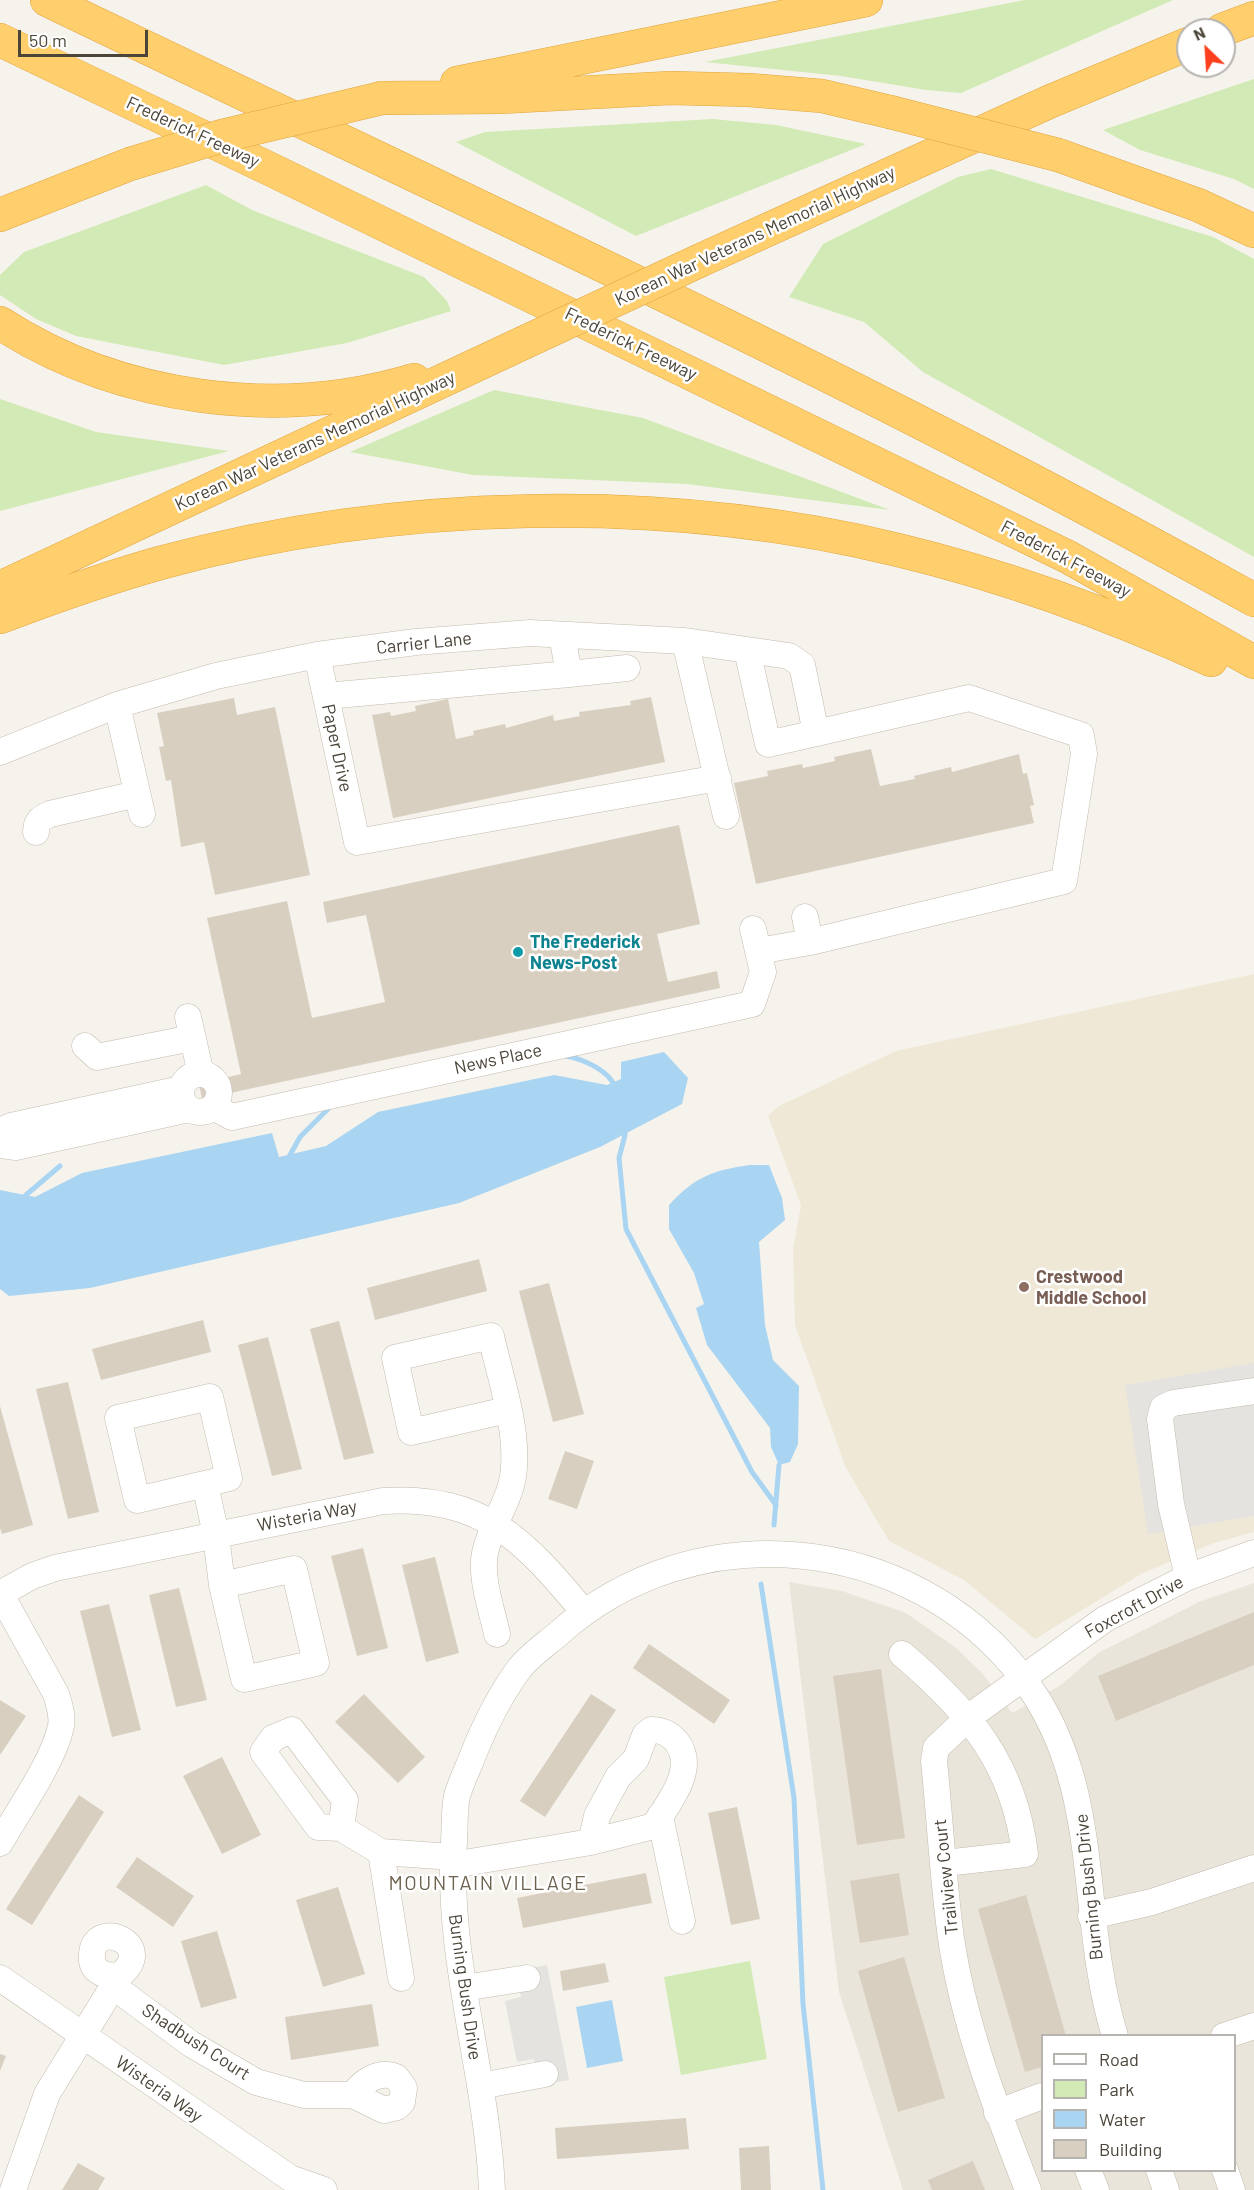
<!DOCTYPE html>
<html>
<head>
<meta charset="utf-8">
<style>
  body { margin:0 }
  #map { position:relative; width:1254px; height:2190px; overflow:hidden; background:#f6f3ec; font-family:Barlow,sans-serif }
  canvas { display:block }
  .legend { position:absolute; left:1041px; top:2034px; width:195px; height:138px; box-sizing:border-box; background:#fff; border:2px solid #b7b4b0; margin:0; padding:8px 10px; list-style:none; font-size:18px; color:#4b4439 }
  .legend li { display:flex; align-items:center; gap:12px; height:30px }
  .legend b { width:30px; border:2px solid #b7b4b0 }
  .north { position:absolute; left:1176px; top:18px; width:60px; height:60px; box-sizing:border-box; background:#fff; border:2px solid #b7b4b0; border-radius:50%; rotate:335deg; font-size:16px; font-weight:700; line-height:24px; text-align:center; color:#4b4439 }
  .north::after { content:''; display:block; margin:auto; width:21px; height:27px; background:#fc3f1d; clip-path:polygon(50% 0,100% 100%,50% 72%,0 100%) }
  .scale { position:absolute; left:18px; top:30px; width:130px; height:27px; box-sizing:border-box; border:3px solid #4b4439; border-top:0; padding-left:8px; font-size:18px; line-height:21px; white-space:nowrap; color:#4b4439; -webkit-text-stroke:4px #fff; paint-order:stroke }
</style>
</head>
<body>
<div id="map">
<canvas width="1254" height="2190"></canvas>
<ul class="legend">
<li><b style="height:8px;background:#fff"></b>Road</li>
<li><b style="height:16px;background:#d2eab5"></b>Park</li>
<li><b style="height:16px;background:#a9d4f2"></b>Water</li>
<li><b style="height:16px;background:#d8cfc1"></b>Building</li>
</ul>
<div class="north">N</div>
<div class="scale">50 m</div>
</div>
<script>
const context = document.querySelector('canvas').getContext('2d');
context.lineJoin = 'round';
function fillPath(path, color) { context.fillStyle = color; context.fill(path, 'evenodd'); }
function stroke(path, color, width, dash) { context.strokeStyle = color; context.lineWidth = width; context.lineCap = dash ? 'butt' : 'round'; context.setLineDash(dash || []); context.stroke(path); }
function write(font, color, halo, rows, align = 'center') {
  context.font = font + ' Barlow,sans-serif'; context.lineWidth = 5; context.setLineDash([]); context.textBaseline = 'middle'; context.strokeStyle = halo; context.fillStyle = color; for (const [text, x, y, turn = 0] of rows) {
    context.save(); context.translate(x, y); context.rotate((+turn || 0) * Math.PI / 180); context.textAlign = isNaN(turn) ? turn : align; if (halo) context.strokeText(text, 0, 0); context.fillText(text, 0, 0); context.restore();
  }
}
fillPath(new Path2D(`
  M 789,1582 L 842,1591 L 906,1613 L 955,1647 L 983,1674 L 1012,1713 L 1061,1685 L 1098,1653 L 1199,1602 L 1254,1583 L 1254,2190 L 903,2190 L 839,1992 ZM 1042,2036 L 1234,2036 L 1234,2170 L 1042,2170 Z`), '#eae5da');
fillPath(new Path2D(`
  M 1254,974 L 1254,1532 L 1214,1543 L 1141,1574 L 1035,1639 L 964,1580 L 889,1541 L 846,1468 L 795,1325 L 793,1249 L 801,1205 L 768,1116 L 779,1106 L 896,1051 Z`), '#efe8d6');
fillPath(new Path2D(`
  M 1025,0 L 1173,0 L 961,93 L 926,90 L 841,76 L 705,62 Z
  M 1254,79 L 1254,189 L 1234,179 L 1140,150 L 1103,130 Z
  M 713,119 L 776,125 L 866,144 L 636,236 L 456,142 L 485,132 Z
  M 991,169 L 1213,237 L 1254,259 L 1254,557 L 923,372 L 864,322 L 789,297 L 823,244 L 958,177 Z
  M 206,185 L 252,210 L 424,277 L 447,301 L 451,311 L 347,343 L 224,365 L 76,336 L 36,319 L 0,295 L 0,275 L 24,252 Z
  M 494,390 L 643,418 L 890,510 L 687,484 L 473,475 L 350,452 Z
  M 0,399 L 96,432 L 229,451 L 0,511 Z
  M 750,1961 L 767,2059 L 681,2075 L 664,1977 Z`), '#d2eab5');
fillPath(new Path2D(`
  M 1254,1363 L 1254,1516 L 1148,1534 L 1125,1385 Z
  M 547,1965 L 569,2080 L 539,2085 L 534,2059 L 517,2062 L 505,2001 L 521,1997 L 516,1971 Z`), '#e5e3e0');
fillPath(new Path2D(`
  M 664,1052 L 688,1078 L 682,1104 L 600,1147 L 459,1203 L 90,1288 L 9,1296 L 0,1289 L 0,1190 L 35,1197 L 82,1173 L 272,1133 L 279,1157 L 326,1146 L 378,1112 L 554,1075 L 607,1085 L 621,1079 L 621,1062 Z
  M 750,1165 L 769,1165 L 782,1198 L 785,1220 L 759,1242 L 765,1325 L 773,1360 L 799,1386 L 798,1444 L 790,1462 L 779,1465 L 771,1447 L 770,1428 L 707,1345 L 696,1308 L 704,1304 L 694,1273 L 669,1229 L 669,1205 C 695,1177 713,1170 750,1165 Z
  M 612,2000 L 623,2061 L 587,2068 L 576,2007 Z`), '#a9d4f2');
stroke(new Path2D(`
  M 565,1056 C 581,1058 611,1071 615,1088
  M 624,1130 L 625,1135 L 619,1158 L 626,1229 L 752,1472 L 776,1505
  M 290,1155 L 300,1137 L 329,1108
  M 26,1195 L 60,1166
  M 774,1525 L 779,1465
  M 761,1584 L 794,1798 L 803,2004 L 823,2190`), '#a9d4f2', 5);
fillPath(new Path2D(`
  M 651,697 L 665,762 L 393,818 L 372,715 L 390,712 L 391,716 L 416,711 L 415,706 L 448,699 L 456,739 L 474,735 L 473,731 L 505,724 L 506,728 L 553,715 L 554,721 L 580,716 L 579,712 L 631,705 L 630,701 Z
  M 234,698 L 237,715 L 275,707 L 310,875 L 215,895 L 204,842 L 181,847 L 171,780 L 166,781 L 159,747 L 164,746 L 157,713 Z
  M 871,749 L 880,786 L 915,779 L 914,776 L 951,767 L 952,772 L 1019,754 L 1023,774 L 1027,773 L 1034,805 L 1030,806 L 1034,823 L 756,884 L 734,783 L 768,776 L 767,771 L 802,764 L 803,768 L 835,761 L 834,757 Z
  M 679,825 L 700,924 L 657,934 L 668,982 L 717,971 L 720,988 L 202,1099 L 199,1084 L 241,1074 L 207,918 L 287,901 L 312,1018 L 385,1002 L 366,915 L 327,923 L 323,902 Z
  M 479,1259 L 487,1291 L 375,1320 L 367,1288 Z
  M 549,1283 L 584,1414 L 553,1422 L 519,1291 Z
  M 203,1320 L 211,1352 L 101,1380 L 92,1349 Z
  M 339,1321 L 374,1453 L 344,1460 L 310,1329 Z
  M 268,1337 L 302,1469 L 272,1476 L 238,1345 Z
  M 68,1382 L 99,1512 L 68,1519 L 36,1389 Z
  M 0,1406 L 33,1525 L 2,1534 L 0,1528 Z
  M 565,1451 L 594,1461 L 577,1509 L 548,1499 Z
  M 363,1548 L 388,1648 L 357,1656 L 331,1556 Z
  M 435,1557 L 459,1653 L 426,1662 L 402,1565 Z
  M 179,1588 L 207,1700 L 176,1707 L 149,1595 Z
  M 109,1604 L 141,1730 L 112,1737 L 80,1611 Z
  M 1254,1612 L 1254,1665 L 1116,1721 L 1098,1676 Z
  M 649,1644 L 730,1700 L 714,1724 L 633,1668 Z
  M 881,1669 L 905,1838 L 857,1845 L 833,1676 Z
  M 364,1694 L 425,1757 L 398,1783 L 335,1722 Z
  M 591,1694 L 616,1710 L 545,1817 L 520,1801 Z
  M 0,1700 L 26,1716 L 0,1755 Z
  M 222,1757 L 261,1835 L 222,1854 L 183,1776 Z
  M 79,1795 L 104,1812 L 32,1925 L 6,1909 Z
  M 737,1807 L 760,1919 L 731,1925 L 708,1813 Z
  M 137,1857 L 194,1896 L 173,1927 L 116,1887 Z
  M 646,1873 L 652,1903 L 523,1928 L 517,1898 Z
  M 899,1873 L 909,1935 L 860,1943 L 850,1881 Z
  M 338,1887 L 365,1974 L 323,1987 L 296,1900 Z
  M 1026,1895 L 1066,2036 L 1042,2036 L 1042,2067 L 1025,2072 L 978,1909 Z
  M 217,1931 L 237,1998 L 201,2008 L 181,1941 Z
  M 904,1957 L 945,2098 L 898,2112 L 858,1971 Z
  M 605,1963 L 609,1982 L 563,1991 L 560,1971 Z
  M 372,2004 L 379,2046 L 291,2060 L 285,2017 Z
  M 0,2054 L 6,2056 L 0,2071 Z
  M 686,2118 L 689,2149 L 557,2159 L 555,2128 Z
  M 769,2146 L 771,2190 L 741,2190 L 739,2148 Z
  M 973,2161 L 985,2190 L 932,2190 L 928,2180 Z
  M 78,2163 L 105,2178 L 98,2190 L 62,2190 Z`), '#d8cfc1');
const minor = new Path2D(`
  M 685,641 L 789,656 L 802,665 L 816,733
  M 747,650 L 768,744 L 969,698 L 1081,735 L 1084,754 L 1064,881 L 810,942 L 758,951
  M 317,655 L 357,842 L 718,778
  M 569,674 L 627,668
  M 326,696 L 569,674 L 562,635
  M 117,705 L 142,814
  M 0,752 L 117,705 L 216,676 L 317,655 L 416,642 L 530,633 L 685,641 L 726,816
  M 36,832 C 36,821 41,818 50,814 L 137,794
  M 805,917 L 810,942
  M 188,1017 L 201,1074
  M 85,1046 L 97,1057 L 192,1038
  M181 1093a19 19 0 1 1 38 0a19 19 0 1 1-38 0Z
  M 213,1107 L 232,1117 L 752,1004 L 763,972 L 753,929
  M 0,1131 L 11,1126 L 181,1089
  M 0,1145 L 16,1147 L 189,1109
  M 205,1484 L 229,1478 L 210,1397 L 118,1418 L 137,1500 L 205,1484 L 216,1535 L 222,1585 L 294,1569 L 316,1663 L 244,1679 L 222,1585
  M 1188,1577 L 1171,1504 L 1160,1419 L 1163,1408 L 1173,1403 L 1254,1391
  M 0,1593 L 56,1694 C 59,1705 63,1714 61,1726 C 54,1761 18,1811 0,1843
  M 0,1594 L 32,1576 L 55,1568 L 383,1501 C 483,1495 524,1540 583,1611
  M 497,1634 C 492,1610 480,1578 485,1553 C 491,1523 513,1498 514,1467 C 517,1424 500,1377 491,1336 L 395,1358 L 411,1432 L 507,1410
  M 902,1654 C 969,1711 1014,1763 1025,1854 L 945,1863
  M 651,1730 C 662,1730 669,1733 676,1741 C 698,1768 669,1802 654,1826 L 591,1842 L 597,1816 L 618,1777 L 636,1759 L 645,1735 Z
  M 660,1816 L 682,1921
  M 341,1828 L 345,1800 L 292,1730 L 273,1738 L 263,1752 L 318,1827 L 341,1828 L 381,1852 L 453,1857
  M 381,1852 L 401,1978
  M 452,1865 L 591,1842
  M 1091,1916 L 1152,1902 L 1254,1868
  M 0,1978 L 290,2178 L 324,2190
  M 113,1986 L 191,2044 L 256,2082 L 304,2095 L 353,2095 L 384,2110 L 397,2107 L 402,2102 L 404,2088 L 396,2077 C 379,2070 363,2081 353,2095
  M 464,1988 L 527,1978
  M 1224,2036 L 1254,2026
  M 480,2086 L 545,2074
  M 997,2113 L 1042,2096
  M 1088,2170 L 1096,2190
  M 1159,2170 L 1166,2190
  M 1225,2170 L 1232,2190
  M 13,2190 L 47,2094 L 120,1975 C 105,1977 90,1972 92,1954 C 94,1918 158,1944 120,1975
  M 492,2190 C 487,2073 446,1959 454,1841 C 455,1827 454,1810 457,1796 C 461,1782 468,1768 473,1755 C 485,1725 500,1695 519,1669 C 529,1656 545,1645 558,1634 C 693,1512 912,1532 1023,1678 C 1105,1786 1077,1913 1115,2036
  M 1028,2190 C 996,2108 964,2026 951,1938 C 943,1880 940,1820 934,1761 L 936,1748 L 969,1717 L 1105,1619 L 1188,1577 L 1254,1553`);
const highway = new Path2D(`
  M 47,0 C 452,195 862,381 1254,600
  M 1222,30 L 1254,18
  M 0,40 L 272,170 L 1068,557 L 1254,662
  M 457,83 L 866,0
  M 382,98 L 500,97 L 671,88 L 749,90 L 822,96 L 890,112
  M 1058,155 L 1198,205 L 1254,231
  M 0,215 L 130,164
  M 701,260 L 1051,101 L 1188,44
  M 0,323 C 119,400 278,421 414,380
  M 0,588 L 523,343
  M 0,617 C 53,597 106,578 160,563 C 394,499 663,493 898,550 C 1006,576 1110,614 1211,660`);
stroke(minor, '#c2bbae', 27);
stroke(highway, '#e0a43c', 34);
stroke(minor, '#fff', 26);
stroke(highway, '#ffcf6e', 33);
const highwayBridge = new Path2D(`
  M 890,112 L 1058,155
  M 130,164 L 222,136 L 382,98
  M 523,343 L 701,260`);
stroke(highwayBridge, '#e0a43c', 34, []);
stroke(highwayBridge, '#ffcf6e', 33);
for (const [x, y, r, color] of [
  [518,952,6,"#0f9aa8"],
  [1024,1287,6,"#8d6e63"]
]) { const dot = new Path2D(); dot.arc(x, y, r, 0, 2 * Math.PI); context.fillStyle = color; context.fill(dot); stroke(dot, '#fff', 2); }
write('18px', '#4b4439', '#fff', [
  ["Frederick Freeway",193,132,25],
  ["Korean War Veterans Memorial Highway",755,236,-25],
  ["Frederick Freeway",631,344,26],
  ["Korean War Veterans Memorial Highway",315,441,-25],
  ["Frederick Freeway",1066,559,28],
  ["Carrier Lane",424,643,-6],
  ["Paper Drive",337,748,78],
  ["News Place",498,1059,-12],
  ["Wisteria Way",307,1516,-11],
  ["Foxcroft Drive",1134,1607,-29],
  ["Trailview Court",946,1877,-96],
  ["Burning Bush Drive",1089,1887,-96],
  ["Burning Bush Drive",465,1987,82],
  ["Shadbush Court",196,2042,33],
  ["Wisteria Way",159,2089,35]
]);
write('bold 18px', '#0d838f', '#fff', [
  ["The Frederick",530,942],
  ["News-Post",530,963]
], 'left');
write('bold 18px', '#785e54', '#fff', [
  ["Crestwood",1036,1277],
  ["Middle School",1036,1298]
], 'left');
context.letterSpacing = '1.5px';
write('20px', '#6e6250', '#fff', [
  ["MOUNTAIN VILLAGE",488,1883]
]);
context.letterSpacing = '0px';
</script>
</body>
</html>
